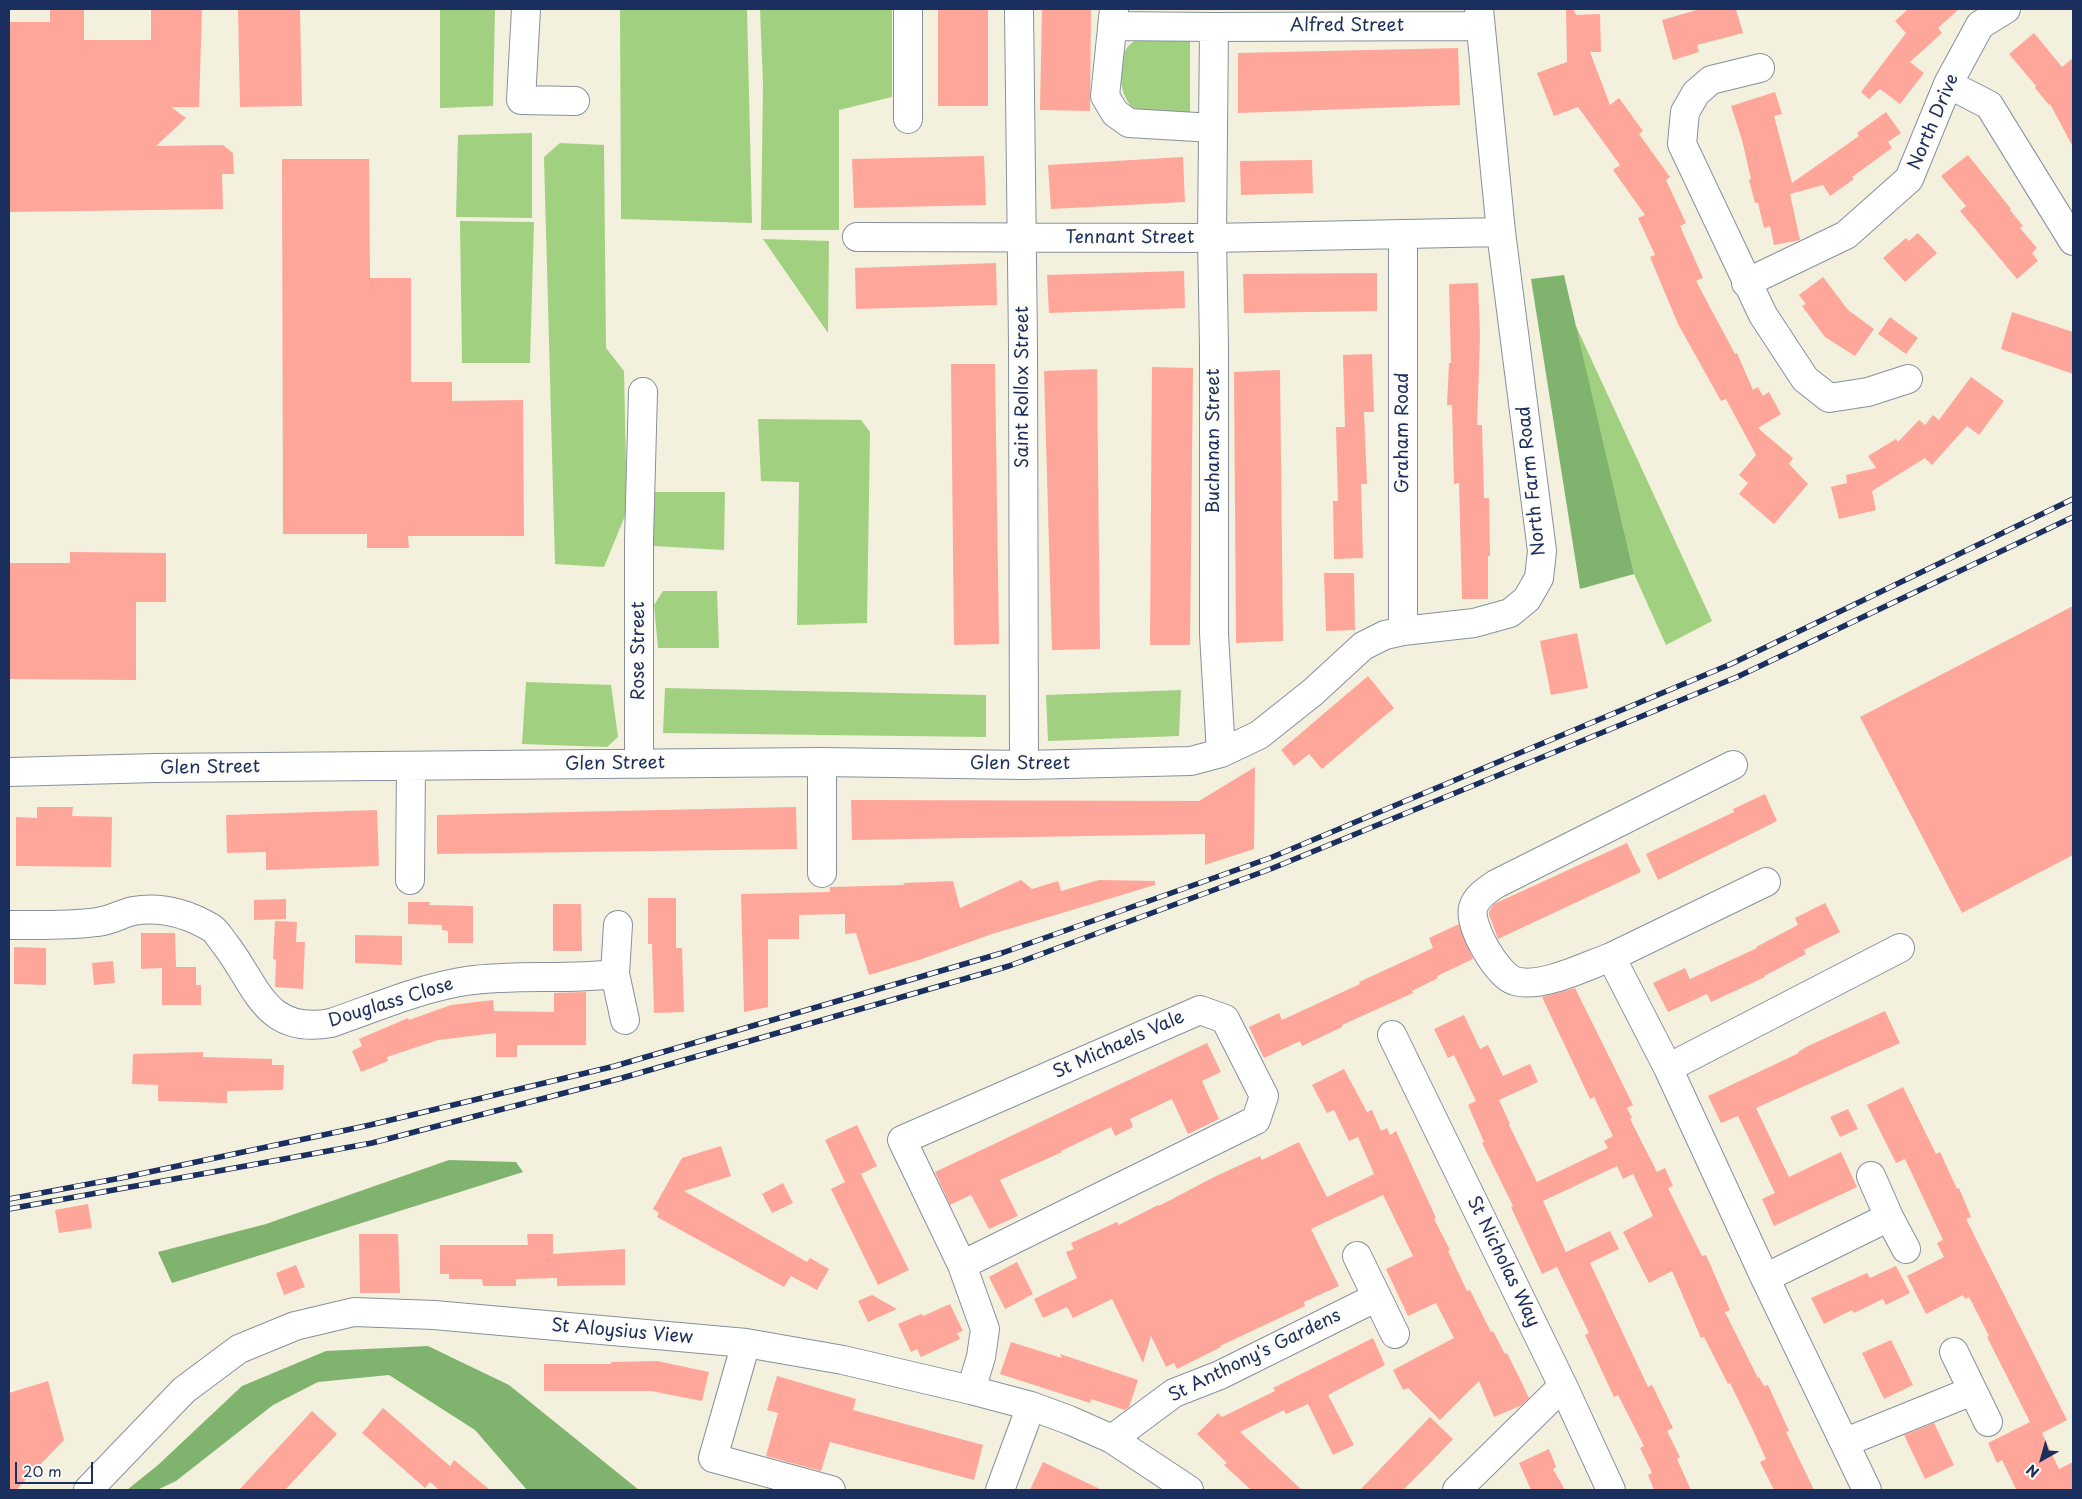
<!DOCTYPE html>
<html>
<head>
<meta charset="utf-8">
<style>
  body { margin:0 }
  #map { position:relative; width:2082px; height:1499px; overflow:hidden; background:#f3f0de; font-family:"Playpen Sans",sans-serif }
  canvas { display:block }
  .frame { position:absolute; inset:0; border:10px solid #1b2f5e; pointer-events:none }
  .north { position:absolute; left:2017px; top:1434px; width:50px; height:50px; -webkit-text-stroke:4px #fdfcf7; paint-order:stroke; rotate:218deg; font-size:14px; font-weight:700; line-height:20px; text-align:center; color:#1b2f5e }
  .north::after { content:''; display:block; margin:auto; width:18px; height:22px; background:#1b2f5e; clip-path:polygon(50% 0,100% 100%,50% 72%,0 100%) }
  .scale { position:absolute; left:15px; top:1462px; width:78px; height:22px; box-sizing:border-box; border:2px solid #1b2f5e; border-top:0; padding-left:6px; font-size:15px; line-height:18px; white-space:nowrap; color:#1b2f5e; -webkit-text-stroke:4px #fdfcf7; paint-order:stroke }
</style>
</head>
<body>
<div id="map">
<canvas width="2082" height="1499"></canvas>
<div class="frame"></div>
<div class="north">N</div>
<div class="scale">20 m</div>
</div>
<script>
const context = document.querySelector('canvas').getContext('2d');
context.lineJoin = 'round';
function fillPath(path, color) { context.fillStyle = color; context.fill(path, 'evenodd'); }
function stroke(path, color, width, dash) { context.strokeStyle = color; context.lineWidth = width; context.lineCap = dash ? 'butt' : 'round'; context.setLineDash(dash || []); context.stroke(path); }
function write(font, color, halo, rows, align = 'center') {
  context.font = font + ' "Playpen Sans",sans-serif'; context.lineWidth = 5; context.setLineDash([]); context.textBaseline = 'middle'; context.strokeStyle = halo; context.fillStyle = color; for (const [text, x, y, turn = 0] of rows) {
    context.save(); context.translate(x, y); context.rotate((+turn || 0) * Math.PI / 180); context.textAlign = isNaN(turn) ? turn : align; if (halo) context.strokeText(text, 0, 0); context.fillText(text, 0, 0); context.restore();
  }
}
fillPath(new Path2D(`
  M 440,9 L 495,9 L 493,106 L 440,108 Z
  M 620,9 L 747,9 L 752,223 L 621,219 Z
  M 760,9 L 892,9 L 892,97 L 839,110 L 839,230 L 761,230 L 763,84 Z
  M 1140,38 L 1190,39 L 1190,112 C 1180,112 1146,113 1139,111 C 1119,104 1117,66 1125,51 C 1128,45 1134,41 1140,38 Z
  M 532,133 L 532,218 L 456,217 L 458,135 Z
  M 560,143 L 604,145 L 606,348 L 624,371 L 627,511 L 604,567 L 555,564 L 544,157 Z
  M 460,221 L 534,222 L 530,363 L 462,363 Z
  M 763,239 L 829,241 L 828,333 Z
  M 1575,324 L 1712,621 L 1666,645 L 1634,574 Z
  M 758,419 L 861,420 L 870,432 L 867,623 L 797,625 L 799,482 L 761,481 Z
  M 654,492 L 725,492 L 724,550 L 654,546 Z
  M 663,591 L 717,591 L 719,648 L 658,648 L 654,605 Z
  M 526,682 L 611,685 L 618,737 L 607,747 L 522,744 Z
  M 665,688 L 986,695 L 986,737 L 663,733 Z
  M 1181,690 L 1179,736 L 1048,741 L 1046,695 Z`), '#a1d180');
fillPath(new Path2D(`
  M 1564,275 L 1634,574 L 1580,589 L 1531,279 Z
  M 449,1160 L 516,1162 L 523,1172 L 172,1283 L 158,1252 L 266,1224 Z
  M 428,1346 L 509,1385 L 639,1490 L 527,1490 L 475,1430 L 389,1375 L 318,1382 L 273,1405 L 176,1481 L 157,1490 L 127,1490 L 158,1465 L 242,1386 L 326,1351 Z`), '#80b36e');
fillPath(new Path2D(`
  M 50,9 L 84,9 L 84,40 L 151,40 L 151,9 L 202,9 L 199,107 L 171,107 L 186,118 L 156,146 L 223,145 L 233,153 L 234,174 L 222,174 L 223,209 L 9,212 L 9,22 L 50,22 Z
  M 238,9 L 300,9 L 302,106 L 240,107 Z
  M 938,9 L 988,9 L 988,106 L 938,106 Z
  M 1042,9 L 1091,9 L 1090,111 L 1040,110 Z
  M 1566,9 L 1573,9 L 1576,15 L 1600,14 L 1601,52 L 1590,52 L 1610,105 L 1619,98 L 1643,131 L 1639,134 L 1670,177 L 1666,180 L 1686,223 L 1680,226 L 1703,278 L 1696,281 L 1735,354 L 1737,353 L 1753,390 L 1758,387 L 1763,396 L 1769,392 L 1781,414 L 1758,428 L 1793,458 L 1789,464 L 1808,484 L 1774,524 L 1739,494 L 1748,483 L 1739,475 L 1756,455 L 1726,399 L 1721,401 L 1678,324 L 1650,257 L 1655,255 L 1638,218 L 1645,215 L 1613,170 L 1620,165 L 1578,107 L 1554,116 L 1537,73 L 1567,62 Z
  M 1700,9 L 1736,9 L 1743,33 L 1697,45 L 1699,52 L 1673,60 L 1662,20 Z
  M 1908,9 L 1959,9 L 1938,28 L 1942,33 L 1910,62 L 1924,73 L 1900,104 L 1880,89 L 1869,99 L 1861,92 L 1906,33 L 1895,21 Z
  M 2034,33 L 2062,67 L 2073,58 L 2073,147 L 2050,104 L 2049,105 L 2035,88 L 2036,86 L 2009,54 Z
  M 1458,48 L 1460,105 L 1238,113 L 1238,53 Z
  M 1775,92 L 1782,114 L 1774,116 L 1792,183 L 1859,136 L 1857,133 L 1886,112 L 1901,133 L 1888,142 L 1892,148 L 1852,177 L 1854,179 L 1830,196 L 1823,185 L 1790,194 L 1800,240 L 1774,245 L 1770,226 L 1764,228 L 1758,203 L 1755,203 L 1749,180 L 1751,179 L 1742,140 L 1731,106 Z
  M 1968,155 L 2011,209 L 2010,210 L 2023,226 L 2020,228 L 2037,248 L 2032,253 L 2038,261 L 2017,279 L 1960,211 L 1966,206 L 1941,176 Z
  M 984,156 L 986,205 L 854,208 L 852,159 Z
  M 1183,157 L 1185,202 L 1051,209 L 1048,165 Z
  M 282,159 L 369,159 L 370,278 L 411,278 L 411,382 L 452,382 L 452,401 L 523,400 L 524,536 L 408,536 L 409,548 L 367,548 L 367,534 L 283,534 Z
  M 1312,160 L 1313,193 L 1241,195 L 1240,161 Z
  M 1918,233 L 1937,253 L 1905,282 L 1883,258 L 1906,238 L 1909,241 Z
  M 996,263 L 997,305 L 856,309 L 855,268 Z
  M 1184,271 L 1185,308 L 1049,313 L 1047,275 Z
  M 1377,273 L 1377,311 L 1244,313 L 1243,274 Z
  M 1823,277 L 1848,310 L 1874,329 L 1855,356 L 1825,337 L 1802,306 L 1806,304 L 1799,295 Z
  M 1478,283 L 1480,336 L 1477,425 L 1482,425 L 1484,498 L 1489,498 L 1490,556 L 1488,556 L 1488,599 L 1462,599 L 1459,483 L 1454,484 L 1452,405 L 1447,405 L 1449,363 L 1451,363 L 1449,284 Z
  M 2012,312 L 2073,332 L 2073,374 L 2001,349 Z
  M 1890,317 L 1918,338 L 1906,354 L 1878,334 Z
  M 1372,354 L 1374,412 L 1364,412 L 1367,484 L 1361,484 L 1363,558 L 1334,559 L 1333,501 L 1338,501 L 1336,427 L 1345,427 L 1343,355 Z
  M 951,364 L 995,364 L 999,644 L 954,645 Z
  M 1152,367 L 1193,368 L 1190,645 L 1150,645 Z
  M 1097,369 L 1100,649 L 1052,650 L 1044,371 Z
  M 1280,370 L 1283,641 L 1236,643 L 1234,372 Z
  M 1971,377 L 2004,401 L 1979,435 L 1967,426 L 1932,465 L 1925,458 L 1872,491 L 1876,510 L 1839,519 L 1831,487 L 1847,483 L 1846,475 L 1876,468 L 1868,456 L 1896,439 L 1898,442 L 1919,420 L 1925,425 L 1933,415 L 1939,420 Z
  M 70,552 L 166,553 L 166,602 L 136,602 L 136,680 L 9,679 L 9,563 L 70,563 Z
  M 1324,573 L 1354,573 L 1355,630 L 1326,631 Z
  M 2073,606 L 2073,855 L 1962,913 L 1860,717 Z
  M 1577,633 L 1588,688 L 1551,695 L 1540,641 Z
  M 1368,676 L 1394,708 L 1322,769 L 1309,754 L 1294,766 L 1281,750 Z
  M 1255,767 L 1254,849 L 1205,865 L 1205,834 L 852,840 L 851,800 L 1199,801 Z
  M 1765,794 L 1777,821 L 1658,880 L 1646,854 L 1734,812 L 1733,809 Z
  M 37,807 L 73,807 L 72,816 L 112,817 L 111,867 L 16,866 L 16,817 L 37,818 Z
  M 796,807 L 797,849 L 437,854 L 437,815 Z
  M 377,810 L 379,866 L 266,870 L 266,852 L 227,853 L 226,815 Z
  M 1627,843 L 1641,872 L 1498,939 L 1489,915 L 1489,911 L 1494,904 Z
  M 1021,880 L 1032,889 L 1058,881 L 1061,891 L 1099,880 L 1155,881 L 1155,885 L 992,934 L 922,959 L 869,975 L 856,933 L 845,934 L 845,914 L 799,915 L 799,939 L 768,939 L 768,1007 L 744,1012 L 741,894 L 830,892 L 830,887 L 903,885 L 905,883 L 953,881 L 960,908 Z
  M 648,898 L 676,898 L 676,948 L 682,948 L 684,1012 L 654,1013 L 652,944 L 648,944 Z
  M 286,899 L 286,919 L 254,920 L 254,900 Z
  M 408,902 L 430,902 L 429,905 L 473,906 L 473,943 L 448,943 L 448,931 L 442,930 L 442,925 L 408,924 Z
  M 1825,903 L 1840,932 L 1804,950 L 1806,954 L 1764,976 L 1765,977 L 1711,1002 L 1707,994 L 1668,1012 L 1653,983 L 1685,968 L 1690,979 L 1757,948 L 1756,947 L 1798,925 L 1795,918 Z
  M 553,904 L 581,904 L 582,951 L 553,951 Z
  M 275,921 L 297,922 L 296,942 L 305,942 L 303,989 L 275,987 L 276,960 L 273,959 Z
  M 1459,924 L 1473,959 L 1437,976 L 1438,978 L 1412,991 L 1413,993 L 1342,1025 L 1342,1027 L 1302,1046 L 1300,1041 L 1264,1058 L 1249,1027 L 1279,1013 L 1282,1020 L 1360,984 L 1359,982 L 1433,948 L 1429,938 Z
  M 141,933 L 175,933 L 176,967 L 196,967 L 196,985 L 201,985 L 201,1005 L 162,1005 L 162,968 L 141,969 Z
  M 355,935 L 402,936 L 402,965 L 355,963 Z
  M 14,947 L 46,948 L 46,985 L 14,984 Z
  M 113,961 L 115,983 L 94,985 L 92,963 Z
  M 1575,988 L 1633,1105 L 1627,1108 L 1632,1118 L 1630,1119 L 1657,1172 L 1665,1168 L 1673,1186 L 1668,1188 L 1702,1256 L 1706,1255 L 1730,1310 L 1725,1312 L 1758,1378 L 1759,1377 L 1764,1386 L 1768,1385 L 1789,1431 L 1786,1432 L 1814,1490 L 1774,1490 L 1760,1462 L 1766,1459 L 1751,1426 L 1730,1383 L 1728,1384 L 1704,1337 L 1701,1338 L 1672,1271 L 1649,1283 L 1623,1232 L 1653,1216 L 1633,1174 L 1623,1179 L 1617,1166 L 1543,1201 L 1566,1252 L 1610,1231 L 1619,1249 L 1590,1263 L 1648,1387 L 1652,1385 L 1673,1428 L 1667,1431 L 1680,1457 L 1677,1459 L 1691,1490 L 1654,1490 L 1648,1475 L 1652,1473 L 1640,1448 L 1644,1446 L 1618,1395 L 1614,1397 L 1585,1335 L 1589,1333 L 1557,1267 L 1542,1274 L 1511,1207 L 1513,1206 L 1482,1143 L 1484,1142 L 1468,1105 L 1476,1101 L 1454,1055 L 1448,1058 L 1434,1029 L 1464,1015 L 1480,1049 L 1488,1045 L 1503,1076 L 1530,1064 L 1538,1082 L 1499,1100 L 1510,1124 L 1509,1125 L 1537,1182 L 1608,1148 L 1604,1141 L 1613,1136 L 1594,1097 L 1590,1099 L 1542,997 Z
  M 586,992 L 586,1045 L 517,1045 L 517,1057 L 496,1057 L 496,1033 L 438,1040 L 387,1057 L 388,1061 L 361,1072 L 352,1051 L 362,1046 L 359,1039 L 408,1018 L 409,1020 L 451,1005 L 493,1000 L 494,1011 L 554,1012 L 554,993 Z
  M 1885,1011 L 1900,1043 L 1756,1108 L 1789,1177 L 1841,1152 L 1857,1187 L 1774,1226 L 1762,1199 L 1775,1193 L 1738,1116 L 1721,1123 L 1708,1096 L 1799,1053 L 1798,1052 L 1808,1046 Z
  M 1207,1043 L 1221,1072 L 1202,1081 L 1219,1119 L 1188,1134 L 1172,1099 L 1130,1119 L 1133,1127 L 1115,1136 L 1111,1127 L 1061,1151 L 1062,1152 L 1000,1180 L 1018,1216 L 989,1229 L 971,1195 L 950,1205 L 935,1172 Z
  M 203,1052 L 203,1057 L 272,1059 L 272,1065 L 284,1065 L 283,1090 L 227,1091 L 227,1103 L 158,1101 L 158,1085 L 132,1084 L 133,1054 Z
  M 1344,1069 L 1367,1112 L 1372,1110 L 1381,1131 L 1387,1128 L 1390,1135 L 1396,1131 L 1436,1218 L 1434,1219 L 1450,1250 L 1448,1251 L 1467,1291 L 1470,1290 L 1491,1332 L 1493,1331 L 1505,1354 L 1507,1353 L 1522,1383 L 1529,1398 L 1522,1405 L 1494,1417 L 1479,1381 L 1440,1420 L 1408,1388 L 1403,1390 L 1393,1370 L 1454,1338 L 1436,1303 L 1408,1316 L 1386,1269 L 1413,1256 L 1383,1195 L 1311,1229 L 1339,1286 L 1304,1302 L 1305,1306 L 1220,1346 L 1221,1347 L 1177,1369 L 1174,1363 L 1166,1367 L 1151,1336 L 1143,1363 L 1112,1299 L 1073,1318 L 1067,1307 L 1043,1318 L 1034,1299 L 1077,1278 L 1066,1252 L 1074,1249 L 1071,1243 L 1117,1222 L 1119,1225 L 1158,1205 L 1159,1206 L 1214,1177 L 1260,1156 L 1262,1160 L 1299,1142 L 1327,1197 L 1374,1174 L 1358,1137 L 1349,1141 L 1334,1110 L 1327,1113 L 1312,1085 Z
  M 1903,1087 L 1936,1154 L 1940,1152 L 1957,1189 L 1959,1188 L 1971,1217 L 1966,1219 L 2067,1420 L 2042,1433 L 2059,1469 L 2073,1462 L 2073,1490 L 2014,1490 L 2016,1489 L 2002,1460 L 1997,1463 L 1988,1443 L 2030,1422 L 1987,1337 L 1989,1336 L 1969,1297 L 1965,1299 L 1963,1295 L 1926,1314 L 1907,1276 L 1944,1257 L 1937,1243 L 1943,1240 L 1905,1159 L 1896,1163 L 1867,1105 Z
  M 1848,1109 L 1858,1129 L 1840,1137 L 1830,1117 Z
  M 857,1125 L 877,1166 L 861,1174 L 909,1270 L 878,1285 L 831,1189 L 845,1182 L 825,1140 Z
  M 721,1146 L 731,1176 L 684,1191 L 807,1262 L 810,1258 L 829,1269 L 817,1290 L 791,1276 L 784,1287 L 657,1217 L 659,1213 L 653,1209 L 682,1158 Z
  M 783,1183 L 793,1203 L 772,1213 L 762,1194 Z
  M 88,1204 L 92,1228 L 59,1233 L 55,1210 Z
  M 359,1234 L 398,1234 L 400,1293 L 360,1293 Z
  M 527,1234 L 553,1234 L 553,1254 L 625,1249 L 625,1285 L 557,1286 L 557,1278 L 516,1279 L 516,1286 L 483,1286 L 482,1279 L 449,1279 L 449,1274 L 440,1274 L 440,1245 L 528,1245 Z
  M 1017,1262 L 1033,1294 L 1005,1309 L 989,1277 Z
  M 296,1265 L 305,1287 L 284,1295 L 276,1273 Z
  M 1896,1266 L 1910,1293 L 1886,1305 L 1883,1299 L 1854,1313 L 1852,1310 L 1824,1324 L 1811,1298 L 1867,1273 L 1870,1278 Z
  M 872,1295 L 897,1309 L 868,1322 L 858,1301 Z
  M 950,1304 L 963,1331 L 957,1333 L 960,1339 L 921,1357 L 917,1349 L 911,1352 L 898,1324 L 921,1314 L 923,1316 Z
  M 1373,1338 L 1385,1365 L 1328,1395 L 1354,1445 L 1333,1455 L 1308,1404 L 1286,1414 L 1284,1410 L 1240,1432 L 1302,1490 L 1251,1490 L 1224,1465 L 1227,1463 L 1197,1434 L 1218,1413 L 1222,1417 L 1275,1391 L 1273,1388 Z
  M 1891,1340 L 1913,1385 L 1884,1399 L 1862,1353 Z
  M 1011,1342 L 1062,1358 L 1060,1354 L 1138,1380 L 1129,1407 L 1125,1410 L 1091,1399 L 1090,1403 L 1000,1374 Z
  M 657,1361 L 709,1372 L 702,1401 L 651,1391 L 544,1391 L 544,1364 L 611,1364 L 611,1362 Z
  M 777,1376 L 856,1399 L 853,1410 L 983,1445 L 974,1480 L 830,1442 L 821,1471 L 766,1456 L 778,1413 L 767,1410 Z
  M 48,1381 L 64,1440 L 16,1490 L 9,1490 L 9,1393 Z
  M 383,1408 L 450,1466 L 454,1460 L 490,1490 L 439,1490 L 430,1482 L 425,1488 L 362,1433 Z
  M 312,1411 L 337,1434 L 285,1490 L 239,1490 Z
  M 1430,1417 L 1453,1439 L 1432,1461 L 1403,1490 L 1360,1490 Z
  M 1934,1423 L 1954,1465 L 1925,1479 L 1904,1435 Z
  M 1549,1449 L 1556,1467 L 1553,1469 L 1565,1490 L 1531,1490 L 1519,1463 Z
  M 1043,1462 L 1102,1490 L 1030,1490 Z`), '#fea69a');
const street = new Path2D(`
  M 526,9 L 521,100 L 575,101
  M 908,9 L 908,119
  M 1019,9 L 1023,345 L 1024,765
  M 1114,9 L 1105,96 L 1115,113 L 1129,123 L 1213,128
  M 1112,26 L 1214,27 L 1480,26
  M 1214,27 L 1212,238 L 1214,347 L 1214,634 L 1221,753
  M 1760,68 L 1711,80 L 1696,93 L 1685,112 L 1682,144 L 1763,315 L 1805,379 L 1829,398 L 1868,392 L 1908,379
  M 1948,84 L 1989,105 L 2073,241
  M 1403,234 L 1403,631
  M 857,237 L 1212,238 L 1501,232
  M 1746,283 L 1846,235 L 1909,179 L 1948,84 L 1980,25 L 2006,9
  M 639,764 L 639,539 L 643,392
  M 9,772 L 156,768 L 822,762 L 1024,765 L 1191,761 L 1221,753 L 1259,735 L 1313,692 L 1363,646 L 1385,635 L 1403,631 L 1474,623 L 1510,613 L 1527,599 L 1539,578 L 1542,551 L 1501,232 L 1479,9
  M 822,873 L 822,762
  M 410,880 L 411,766
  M 9,925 C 38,925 68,926 97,922 C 109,921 121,914 133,911 C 161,906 186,913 210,927 C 216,930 220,938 225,944 C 257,985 264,1035 331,1023 C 375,1008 420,988 466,981 C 516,974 565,980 615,974 L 618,925
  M 1611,957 C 1586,966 1541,989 1515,981 C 1497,975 1469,927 1473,908 C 1476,897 1487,890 1496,884 L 1733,765
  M 615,974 L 625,1020
  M 1392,1035 L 1563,1386 L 1611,1490
  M 1668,1068 L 1611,957 L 1766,882
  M 1871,1176 L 1889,1217 L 1906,1249
  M 1357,1256 L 1395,1334
  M 962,1265 L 1256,1120 L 1264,1096 L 1225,1019 L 1200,1010 L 902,1140 L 962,1265 L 985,1329 L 981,1357 L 971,1390
  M 1765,1278 L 1889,1217
  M 746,1343 L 713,1458 L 831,1490
  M 1954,1352 L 1988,1422
  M 1112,1439 L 1174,1393 L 1220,1375 L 1377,1297
  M 1846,1442 L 1972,1391
  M 88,1490 L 184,1390 L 239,1349 L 295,1326 L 354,1312 L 434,1315 L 746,1343 L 843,1360 L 971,1390 L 1031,1406 L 1069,1420 L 1112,1439 L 1189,1490
  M 1000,1490 L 1031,1406
  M 1457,1490 L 1563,1386
  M 1867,1490 L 1765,1278 L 1668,1068 L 1900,948`);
stroke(street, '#87909e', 30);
stroke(street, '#fff', 28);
const rail = new Path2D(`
  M 9,1199 L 121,1178 L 370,1125 L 615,1066 L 1002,953 L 1270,858 L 1731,664 L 2073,499
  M 9,1209 L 372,1143 L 622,1078 L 1009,966 L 1273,868 L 1737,677 L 2073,517`);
stroke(rail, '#1b2f5e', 5.5);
stroke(rail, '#fdfcf7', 4, [11]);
write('18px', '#1b2f5e', '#fdfcf7', [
  ["Alfred Street",1347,26],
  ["North Drive",1934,122,-67],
  ["Tennant Street",1130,238],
  ["Saint Rollox Street",1023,387,-90],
  ["Graham Road",1403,433,-90],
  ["Buchanan Street",1214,441,-90],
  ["North Farm Road",1532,481,-96],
  ["Rose Street",639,651,-90],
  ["Glen Street",615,764,-1],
  ["Glen Street",1020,764],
  ["Glen Street",210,768,-1],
  ["Douglass Close",391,1003,-17],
  ["St Michaels Vale",1119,1045,-24],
  ["St Nicholas Way",1503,1262,64],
  ["St Aloysius View",622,1332,5],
  ["St Anthony's Gardens",1255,1356,-26]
]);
</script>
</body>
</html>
